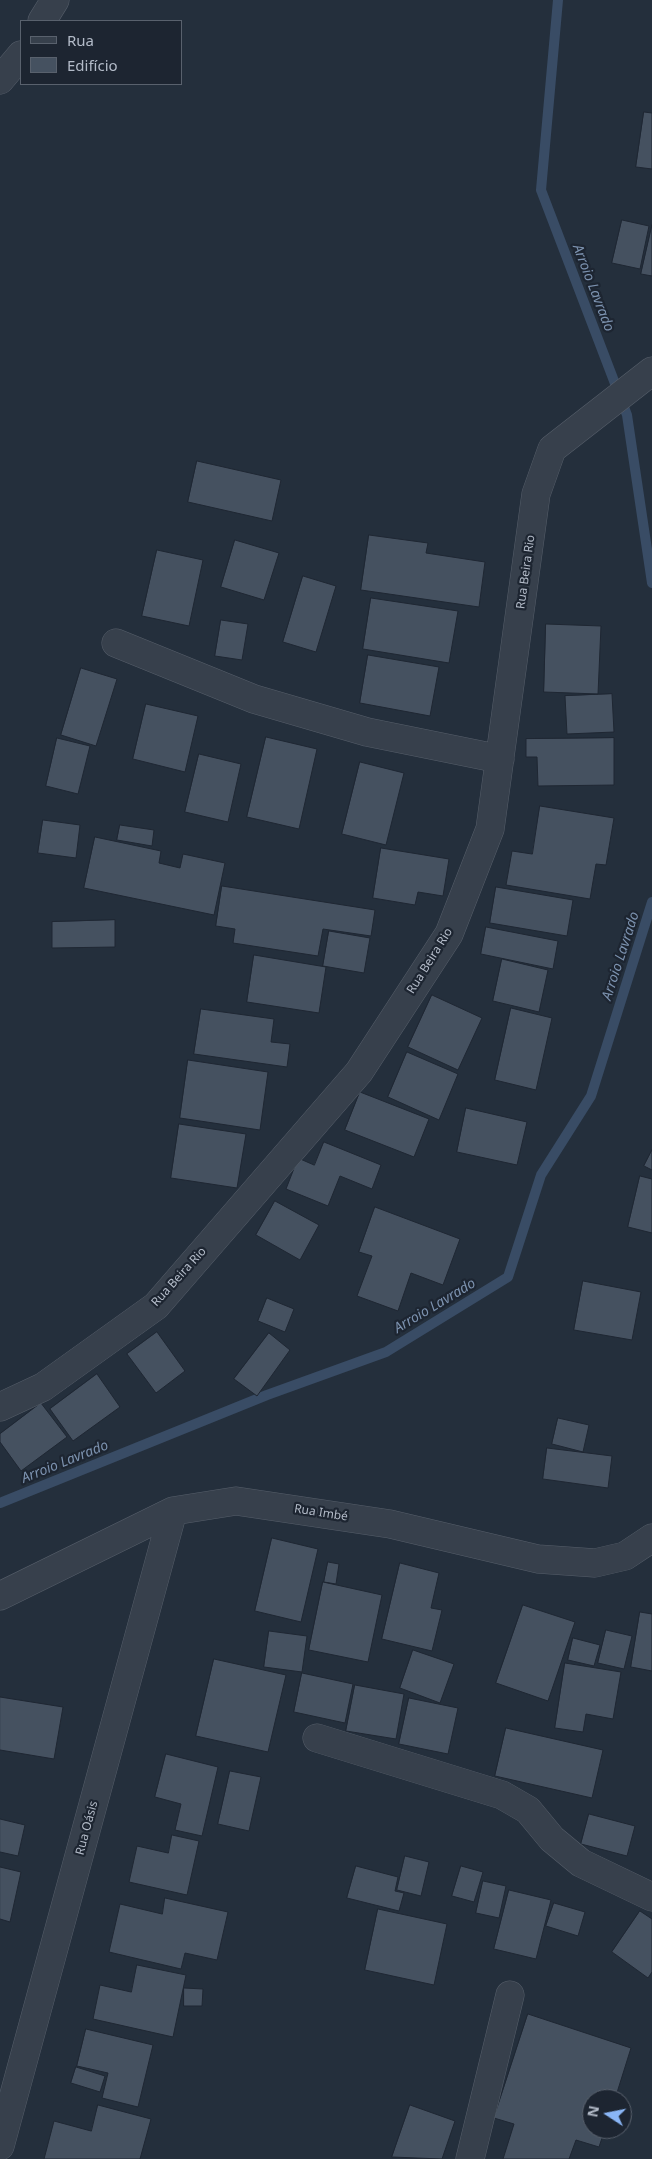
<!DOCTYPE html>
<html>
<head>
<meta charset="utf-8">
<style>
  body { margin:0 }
  #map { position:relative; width:652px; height:2159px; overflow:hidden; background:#242f3c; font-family:"Noto Sans",sans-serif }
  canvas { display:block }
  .legend { position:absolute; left:20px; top:20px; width:162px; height:65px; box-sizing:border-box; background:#1d2531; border:1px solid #59616d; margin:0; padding:6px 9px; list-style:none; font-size:15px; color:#b3bbc8 }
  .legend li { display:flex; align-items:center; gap:10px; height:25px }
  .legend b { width:25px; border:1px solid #59616d }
  .north { position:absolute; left:582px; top:2089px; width:50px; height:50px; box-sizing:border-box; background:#1d2531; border:1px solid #59616d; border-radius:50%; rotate:281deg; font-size:14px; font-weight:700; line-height:20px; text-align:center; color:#b3bbc8 }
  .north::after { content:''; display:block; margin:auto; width:18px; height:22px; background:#8ab6f6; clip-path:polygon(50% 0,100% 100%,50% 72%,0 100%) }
</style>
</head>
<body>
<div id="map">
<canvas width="652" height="2159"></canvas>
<ul class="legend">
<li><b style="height:6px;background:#37404c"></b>Rua</li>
<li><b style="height:14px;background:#455160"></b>Edifício</li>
</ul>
<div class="north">N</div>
</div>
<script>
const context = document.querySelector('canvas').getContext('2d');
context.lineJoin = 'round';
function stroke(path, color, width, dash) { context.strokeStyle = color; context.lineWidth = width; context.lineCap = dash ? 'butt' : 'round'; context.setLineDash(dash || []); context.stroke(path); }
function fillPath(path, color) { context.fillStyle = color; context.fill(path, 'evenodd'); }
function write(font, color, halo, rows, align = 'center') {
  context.font = font + ' "Noto Sans",sans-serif'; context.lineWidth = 4.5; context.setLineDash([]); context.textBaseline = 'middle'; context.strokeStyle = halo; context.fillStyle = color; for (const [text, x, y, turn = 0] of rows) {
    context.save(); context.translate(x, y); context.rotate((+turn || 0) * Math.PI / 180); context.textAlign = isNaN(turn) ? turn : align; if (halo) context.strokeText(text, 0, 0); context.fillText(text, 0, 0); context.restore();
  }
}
stroke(new Path2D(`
  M 558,0 L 541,190 L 627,415 L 652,583
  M 0,1503 L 267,1395 L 386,1352 L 508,1277 L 541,1175 L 591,1096 L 652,902`), '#394c65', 10);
const building = new Path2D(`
  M 644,112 L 652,113 L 652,169 L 636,167 Z
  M 622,220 L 649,226 L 640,269 L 612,263 Z
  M 652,225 L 652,276 L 641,274 Z
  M 197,461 L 281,480 L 272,521 L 188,502 Z
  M 369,535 L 428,543 L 426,553 L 485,562 L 479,607 L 361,590 Z
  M 235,540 L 279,553 L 264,600 L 221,587 Z
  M 157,550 L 203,560 L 189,626 L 142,616 Z
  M 303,576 L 336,586 L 316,652 L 283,642 Z
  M 371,598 L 458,611 L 449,663 L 363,649 Z
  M 221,620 L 248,624 L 242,660 L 215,656 Z
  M 546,624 L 601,626 L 598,694 L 544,692 Z
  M 368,655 L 439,667 L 430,716 L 360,703 Z
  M 81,668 L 117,679 L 96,746 L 61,735 Z
  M 612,694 L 614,732 L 567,734 L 565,696 Z
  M 146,704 L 198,716 L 185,772 L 133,759 Z
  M 266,737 L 317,749 L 299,829 L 247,817 Z
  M 57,738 L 90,746 L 78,794 L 46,786 Z
  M 614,738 L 614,785 L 538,786 L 537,757 L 526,757 L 526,739 Z
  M 199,754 L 241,764 L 228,822 L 185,812 Z
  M 360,762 L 404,773 L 386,845 L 342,834 Z
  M 540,806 L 614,818 L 606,865 L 596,864 L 590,899 L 506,885 L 512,851 L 532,854 Z
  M 43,820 L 80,825 L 76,858 L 38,853 Z
  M 120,825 L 154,830 L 152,846 L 117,840 Z
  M 95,837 L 161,851 L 159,863 L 180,868 L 183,854 L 225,863 L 214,915 L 84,888 Z
  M 381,848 L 449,859 L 443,896 L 418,892 L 415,905 L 373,898 Z
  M 222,886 L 375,910 L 371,936 L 323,929 L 318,956 L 233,943 L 235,929 L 216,926 Z
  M 496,887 L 573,900 L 567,936 L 490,923 Z
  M 115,920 L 115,947 L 52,948 L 52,922 Z
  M 486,927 L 558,941 L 553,969 L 481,954 Z
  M 329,931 L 370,938 L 364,973 L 323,966 Z
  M 254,955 L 326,967 L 319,1013 L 247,1002 Z
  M 502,959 L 548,970 L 539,1012 L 493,1001 Z
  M 432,995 L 482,1018 L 458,1070 L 408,1047 Z
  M 511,1008 L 552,1018 L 536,1090 L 495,1080 Z
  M 201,1009 L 274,1019 L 271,1042 L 290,1044 L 287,1067 L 194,1054 Z
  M 407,1052 L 458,1074 L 439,1120 L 388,1097 Z
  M 188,1060 L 268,1072 L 260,1130 L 180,1118 Z
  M 360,1092 L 429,1119 L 414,1157 L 345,1130 Z
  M 466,1108 L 527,1122 L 517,1165 L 457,1152 Z
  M 179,1124 L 246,1134 L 237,1188 L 171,1178 Z
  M 324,1142 L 381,1165 L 372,1189 L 340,1176 L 328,1206 L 286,1189 L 298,1158 L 314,1165 Z
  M 652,1150 L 652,1170 L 644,1166 Z
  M 640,1176 L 652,1179 L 652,1233 L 628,1227 Z
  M 275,1201 L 319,1225 L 300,1260 L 256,1235 Z
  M 375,1207 L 460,1239 L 443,1285 L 411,1273 L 398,1311 L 357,1296 L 372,1256 L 359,1252 Z
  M 583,1281 L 641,1292 L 632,1340 L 574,1330 Z
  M 267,1298 L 294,1309 L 285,1332 L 258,1321 Z
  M 157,1332 L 185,1371 L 156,1393 L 127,1354 Z
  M 269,1333 L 290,1350 L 257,1396 L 234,1379 Z
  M 97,1374 L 120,1407 L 73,1441 L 50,1409 Z
  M 41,1403 L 67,1437 L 21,1471 L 0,1442 L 0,1434 Z
  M 558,1418 L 589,1425 L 583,1452 L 552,1444 Z
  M 547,1448 L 612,1456 L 608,1488 L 543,1479 Z
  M 272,1538 L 318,1549 L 301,1622 L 255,1611 Z
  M 328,1562 L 339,1564 L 336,1584 L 324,1582 Z
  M 400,1563 L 439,1573 L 431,1608 L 442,1610 L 432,1651 L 382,1639 Z
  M 323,1582 L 382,1595 L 368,1662 L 309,1650 Z
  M 523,1605 L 575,1622 L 548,1701 L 496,1683 Z
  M 640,1612 L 652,1614 L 652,1671 L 631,1667 Z
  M 606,1630 L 632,1636 L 624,1669 L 598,1663 Z
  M 269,1631 L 307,1636 L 302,1672 L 264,1667 Z
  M 573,1638 L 600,1645 L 594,1666 L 568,1660 Z
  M 413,1650 L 454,1664 L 440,1703 L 400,1688 Z
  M 214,1659 L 286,1675 L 268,1752 L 196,1736 Z
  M 565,1663 L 621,1672 L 613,1719 L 586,1714 L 583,1732 L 555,1728 Z
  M 302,1673 L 353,1684 L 345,1723 L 294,1712 Z
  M 355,1685 L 404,1694 L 396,1739 L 346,1731 Z
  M 0,1697 L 63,1707 L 54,1759 L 0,1750 Z
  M 409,1698 L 458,1708 L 448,1754 L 399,1744 Z
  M 506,1728 L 603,1750 L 592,1798 L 495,1776 Z
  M 166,1754 L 218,1767 L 202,1836 L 175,1830 L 181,1804 L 155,1797 Z
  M 230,1771 L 261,1777 L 249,1831 L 218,1824 Z
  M 589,1814 L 635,1826 L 627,1856 L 581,1844 Z
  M 0,1819 L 25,1825 L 18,1856 L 0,1852 Z
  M 172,1835 L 199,1841 L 187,1895 L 129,1882 L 137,1846 L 168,1853 Z
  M 405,1856 L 429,1862 L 421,1896 L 397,1890 Z
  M 356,1866 L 398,1877 L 395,1891 L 404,1893 L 399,1911 L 347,1898 Z
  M 461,1866 L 483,1872 L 474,1902 L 452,1896 Z
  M 0,1867 L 21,1872 L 10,1922 L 0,1919 Z
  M 483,1881 L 506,1886 L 499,1918 L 476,1913 Z
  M 509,1890 L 551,1900 L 536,1959 L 494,1949 Z
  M 165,1898 L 228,1912 L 217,1960 L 185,1953 L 181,1969 L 109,1952 L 120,1904 L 162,1914 Z
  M 554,1903 L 585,1912 L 578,1936 L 546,1926 Z
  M 378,1909 L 447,1924 L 434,1985 L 365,1970 Z
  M 640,1911 L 652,1919 L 652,1972 L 648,1978 L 612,1952 Z
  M 137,1965 L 186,1975 L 173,2037 L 93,2019 L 100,1985 L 131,1992 Z
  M 184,1988 L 203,1989 L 202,2006 L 184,2006 Z
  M 528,2014 L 631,2048 L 615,2099 L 592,2099 L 592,2129 L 605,2129 L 599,2147 L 576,2140 L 569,2159 L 503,2159 L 514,2124 L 494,2118 Z
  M 86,2029 L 153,2045 L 138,2107 L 102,2098 L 108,2073 L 77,2066 Z
  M 76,2067 L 105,2076 L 100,2092 L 71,2083 Z
  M 98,2105 L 151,2119 L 140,2159 L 44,2159 L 54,2121 L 91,2131 Z
  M 410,2105 L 455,2121 L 442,2159 L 392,2157 Z`);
fillPath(building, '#455160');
stroke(building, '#1f2733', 1);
const minor = new Path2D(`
  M 42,21 L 55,0
  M 0,80 L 21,55
  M 116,643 L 254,699 L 367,732 L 500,759
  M 0,1407 L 43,1387 L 156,1306 L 359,1072 L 449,934 L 490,829 L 536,494 L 552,449 L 652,371
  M 0,1596 L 173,1511 L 236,1501 L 390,1524 L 538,1559 L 595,1563 L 625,1556 L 652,1538
  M 317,1738 L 502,1795 L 528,1810 L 552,1839 L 581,1863 L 652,1897
  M 0,2146 L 173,1511
  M 470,2159 L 510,1995`);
stroke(minor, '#565e6a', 29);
stroke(minor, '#37404c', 28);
write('12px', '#b3bbc8', '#1d2531', [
  ["Rua Beira Rio",526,572,-82],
  ["Rua Beira Rio",430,961,-58],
  ["Rua Beira Rio",179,1277,-48],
  ["Rua Imbé",321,1513,9],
  ["Rua Oásis",87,1828,-75]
]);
write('italic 14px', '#7c92af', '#1d2531', [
  ["Arroio Lavrado",593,288,69],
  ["Arroio Lavrado",621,956,-72],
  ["Arroio Lavrado",435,1306,-31],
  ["Arroio Lavrado",65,1462,-22]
]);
</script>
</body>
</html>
